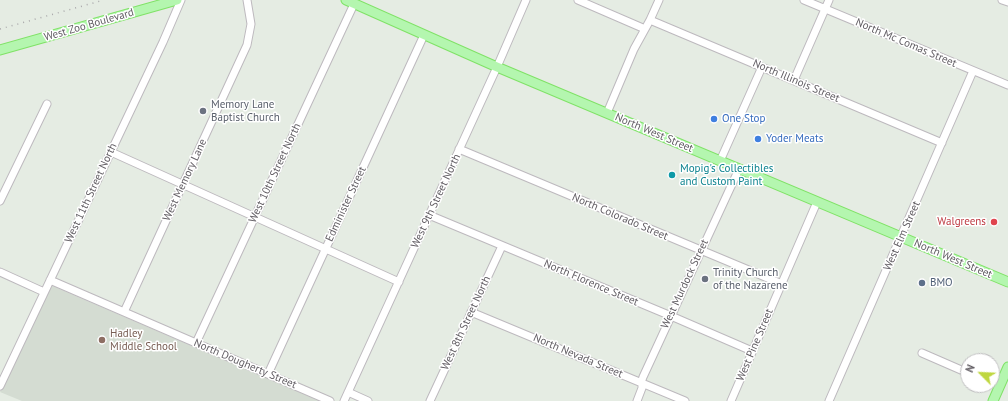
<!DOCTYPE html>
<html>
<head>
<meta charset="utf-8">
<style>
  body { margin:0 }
  #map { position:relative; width:1008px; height:401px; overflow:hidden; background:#e5ece3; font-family:"PT Sans",sans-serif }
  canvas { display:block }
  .north { position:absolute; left:960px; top:353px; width:40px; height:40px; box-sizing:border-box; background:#fff; border:1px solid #bfbec0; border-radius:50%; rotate:294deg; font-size:11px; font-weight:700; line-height:16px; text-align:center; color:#605c62 }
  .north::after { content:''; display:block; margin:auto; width:14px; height:18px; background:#bfd73f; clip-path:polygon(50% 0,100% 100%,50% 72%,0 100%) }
</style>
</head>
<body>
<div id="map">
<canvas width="1008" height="401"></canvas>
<div class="north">N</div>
</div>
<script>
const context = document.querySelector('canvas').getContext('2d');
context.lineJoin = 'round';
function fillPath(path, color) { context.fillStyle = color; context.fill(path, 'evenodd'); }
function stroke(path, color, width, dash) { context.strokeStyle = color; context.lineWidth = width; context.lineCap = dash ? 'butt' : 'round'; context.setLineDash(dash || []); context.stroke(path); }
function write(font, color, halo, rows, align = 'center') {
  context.font = font + ' "PT Sans",sans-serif'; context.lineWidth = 3; context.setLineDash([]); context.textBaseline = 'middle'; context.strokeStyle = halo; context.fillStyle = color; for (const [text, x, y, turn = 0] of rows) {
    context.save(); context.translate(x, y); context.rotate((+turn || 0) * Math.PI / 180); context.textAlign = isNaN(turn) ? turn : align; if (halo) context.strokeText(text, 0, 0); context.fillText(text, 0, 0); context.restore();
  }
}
fillPath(new Path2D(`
  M 53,286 L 57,288 L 320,401 L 22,401 L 0,392 L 50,288 Z`), '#d4dcd2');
const minor = new Path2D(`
  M 578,0 L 645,29
  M 804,0 L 1008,85
  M 1002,0 L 1008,2
  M 650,20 L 942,143
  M 794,80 L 829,0
  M 607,113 L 634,49 L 650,20 L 659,0
  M 459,149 L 782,284
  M 111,152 L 399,282
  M 720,161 L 762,67
  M 0,201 L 47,104
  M 429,215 L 671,316 L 752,351
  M 0,272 L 44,292
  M 50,280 L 330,401
  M 124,312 L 247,45 L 251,24 L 247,0
  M 471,312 L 685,401
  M 196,343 L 354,4
  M 922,353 L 968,373
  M 268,374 L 424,35
  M 0,386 L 163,42 L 181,0
  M 348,392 L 368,401
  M 344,401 L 497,67 L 526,0
  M 430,401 L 502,246
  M 637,401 L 642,388 L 642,380 L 643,377 L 739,169
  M 731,401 L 817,202
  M 829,401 L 973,71`);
const major = new Path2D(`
  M 346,0 L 497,67 L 1008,282
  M 0,50 L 177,0
  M 993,401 L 1008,367`);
stroke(minor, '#bdb9be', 9);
stroke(major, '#7fe266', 11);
stroke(minor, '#fff', 7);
stroke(major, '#b4f6af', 9);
stroke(new Path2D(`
  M 0,29 L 104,0`), '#aaa9ab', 1.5, [1, 5]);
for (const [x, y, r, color] of [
  [203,111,4,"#6b7280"],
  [714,119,4,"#3f7fe0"],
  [758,139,4,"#3f7fe0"],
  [672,175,4,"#0f9aa8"],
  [994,222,4,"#e0444e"],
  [705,279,4,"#6b7280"],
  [922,283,4,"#5c6f8a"],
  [102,340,4,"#8d6e63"]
]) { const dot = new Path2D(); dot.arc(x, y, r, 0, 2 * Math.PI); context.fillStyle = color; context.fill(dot); stroke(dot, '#fff', 1.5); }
write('11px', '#605c62', '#fff', [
  ["West Zoo Boulevard",89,25,-16],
  ["North Mc Comas Street",906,43,23],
  ["North Illinois Street",796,81,23],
  ["North West Street",654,133,23],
  ["West 10th Street North",275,173,-65],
  ["West Memory Lane",185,180,-65],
  ["West 11th Street North",91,193,-65],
  ["West 9th Street North",436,201,-65],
  ["Edminister Street",346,204,-65],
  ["North Colorado Street",620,217,23],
  ["West Elm Street",902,236,-66],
  ["North West Street",953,259,23],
  ["North Florence Street",591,283,23],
  ["West Murdock Street",685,284,-65],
  ["West 8th Street North",466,323,-65],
  ["West Pine Street",755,345,-67],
  ["North Nevada Street",578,356,23],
  ["North Dougherty Street",245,364,23]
]);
write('11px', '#5b616d', '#fff', [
  ["Memory Lane",211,105],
  ["Baptist Church",211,118],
  ["Trinity Church",713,273],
  ["of the Nazarene",713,286]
], 'left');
write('11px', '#366cbe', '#fff', [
  ["One Stop",722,119],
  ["Yoder Meats",766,139]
], 'left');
write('11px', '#0d838f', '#fff', [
  ["Mopig's Collectibles",680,169],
  ["and Custom Paint",680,182]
], 'left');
write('11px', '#be3a42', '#fff', [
  ["Walgreens",986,222]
], 'right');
write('11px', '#4e5e75', '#fff', [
  ["BMO",930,283]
], 'left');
write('11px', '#785e54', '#fff', [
  ["Hadley",110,334],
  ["Middle School",110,347]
], 'left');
</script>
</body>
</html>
